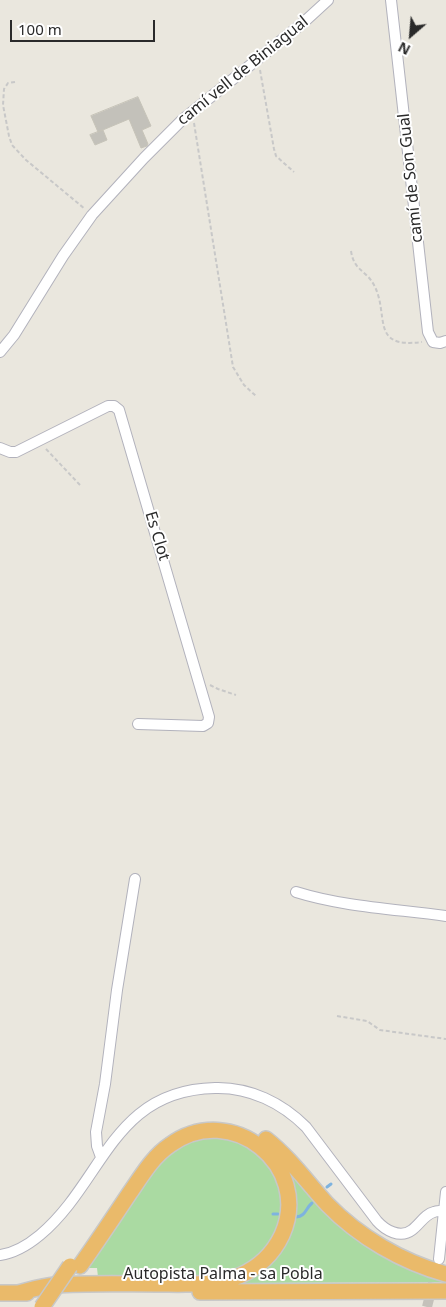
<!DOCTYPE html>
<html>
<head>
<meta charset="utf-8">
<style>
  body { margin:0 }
  #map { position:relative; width:446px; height:1307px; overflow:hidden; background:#eae7de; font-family:"Noto Sans",sans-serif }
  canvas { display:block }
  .north { position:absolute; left:386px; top:10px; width:50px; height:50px; -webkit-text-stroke:4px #fff; paint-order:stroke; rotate:207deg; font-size:14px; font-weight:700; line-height:20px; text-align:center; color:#2a2a2a }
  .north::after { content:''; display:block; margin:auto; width:18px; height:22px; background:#2a2a2a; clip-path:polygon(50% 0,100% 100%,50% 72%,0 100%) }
  .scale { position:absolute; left:10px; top:20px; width:145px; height:22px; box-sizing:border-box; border:2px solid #2a2a2a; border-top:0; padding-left:6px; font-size:15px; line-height:18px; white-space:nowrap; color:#2a2a2a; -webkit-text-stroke:4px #fff; paint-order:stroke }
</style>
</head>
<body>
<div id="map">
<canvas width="446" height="1307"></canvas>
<div class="north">N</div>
<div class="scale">100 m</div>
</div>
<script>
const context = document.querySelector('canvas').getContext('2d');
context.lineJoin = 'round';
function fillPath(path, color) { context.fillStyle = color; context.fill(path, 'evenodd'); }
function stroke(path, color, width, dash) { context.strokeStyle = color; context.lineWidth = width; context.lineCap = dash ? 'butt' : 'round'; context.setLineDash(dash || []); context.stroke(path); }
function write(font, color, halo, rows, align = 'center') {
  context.font = font + ' "Noto Sans",sans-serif'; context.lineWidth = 4; context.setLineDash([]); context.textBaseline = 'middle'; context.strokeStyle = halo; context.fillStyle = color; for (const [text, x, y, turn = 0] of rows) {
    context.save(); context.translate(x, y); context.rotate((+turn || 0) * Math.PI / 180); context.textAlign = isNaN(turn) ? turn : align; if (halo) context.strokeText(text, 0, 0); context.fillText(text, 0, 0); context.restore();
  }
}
fillPath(new Path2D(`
  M 196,1137 C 206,1138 221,1135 230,1138 C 235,1140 240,1143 244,1146 C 248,1148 253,1150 257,1153 C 294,1184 286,1247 241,1267 C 216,1278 189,1277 162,1277 C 141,1277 119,1277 98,1277 L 97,1268 L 86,1268 L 162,1158 Z
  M 282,1163 L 308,1192 L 446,1280 L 446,1282 L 239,1283 L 282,1248 Z`), '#aadaa2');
stroke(new Path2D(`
  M 327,1187 L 331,1184
  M 273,1214 L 278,1214
  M 296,1217 C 306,1216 305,1209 312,1203`), '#7eb3df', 3);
const building = new Path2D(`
  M 138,97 L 151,126 L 142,130 L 148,144 L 147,146 L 141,148 L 129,119 L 98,132 L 91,116 Z
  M 103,130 L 107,140 L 95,145 L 90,135 Z`);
fillPath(building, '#c3c1ba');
stroke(building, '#c6c3b8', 1);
stroke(new Path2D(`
  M 427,1307 L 437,1267`), '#c4c1ba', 10, [10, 5]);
const minor = new Path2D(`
  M 391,0 L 428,332 L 433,342 L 440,343 L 446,341
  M 0,352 L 14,335 L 63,256 L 92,215 L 144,158 L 182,120 L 304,22 L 328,0
  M 0,448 L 10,452 L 16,452 L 108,406 L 114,406 L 119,410 L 209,717 L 208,723 L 203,726 L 138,724
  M 296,892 C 344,907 396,909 446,916
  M 101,1157 L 97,1146 L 96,1132 L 105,1084 L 117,990 L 135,879
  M 0,1255 C 15,1253 28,1245 40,1235 C 104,1181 112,1090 215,1088 C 250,1087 282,1103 306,1127 L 377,1221 C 385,1230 400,1239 412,1230 C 420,1224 425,1214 434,1212 C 438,1210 442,1211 446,1212
  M 439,1259 L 446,1192`);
const highway = new Path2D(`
  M 266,1139 C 289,1157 307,1182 327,1204 C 359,1237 402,1262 446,1274
  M 200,1292 L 446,1291
  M 0,1293 L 27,1293
  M 18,1293 C 30,1290 43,1286 55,1285 C 89,1283 123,1284 157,1284 C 184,1284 213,1286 239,1276 C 258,1268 273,1254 282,1235 C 313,1166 231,1100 170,1145 C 152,1157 141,1177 129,1194 C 113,1218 97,1242 80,1266`);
stroke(minor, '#b2b2bc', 12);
stroke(highway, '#c8c8c8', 18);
stroke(new Path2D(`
  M 260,70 L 274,149 L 276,156 L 294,172
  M 15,82 L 8,83 L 4,89 L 3,105 L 9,136 L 12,145 L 26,160 L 85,209
  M 194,123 L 233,367 L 244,385 L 256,396
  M 351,251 C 354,271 366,270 374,285 C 390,315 369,349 422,342
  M 46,449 L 80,485
  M 210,685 L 218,689 L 236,695
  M 337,1016 L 367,1021 L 380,1030 L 446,1039`), '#c8c8c8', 2, [4, 2.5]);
stroke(minor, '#fff', 10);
stroke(highway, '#eaba6a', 15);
const highwayBridge = new Path2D(`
  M 42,1307 L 70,1266`);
stroke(highwayBridge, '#c8c8c8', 18, []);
stroke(highwayBridge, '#eaba6a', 15);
write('16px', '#2a2a2a', '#fff', [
  ["camí vell de Biniagual",243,71,-39],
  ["camí de Son Gual",411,178,-96],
  ["Es Clot",157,536,73],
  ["Autopista Palma - sa Pobla",223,1274]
]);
</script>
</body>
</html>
